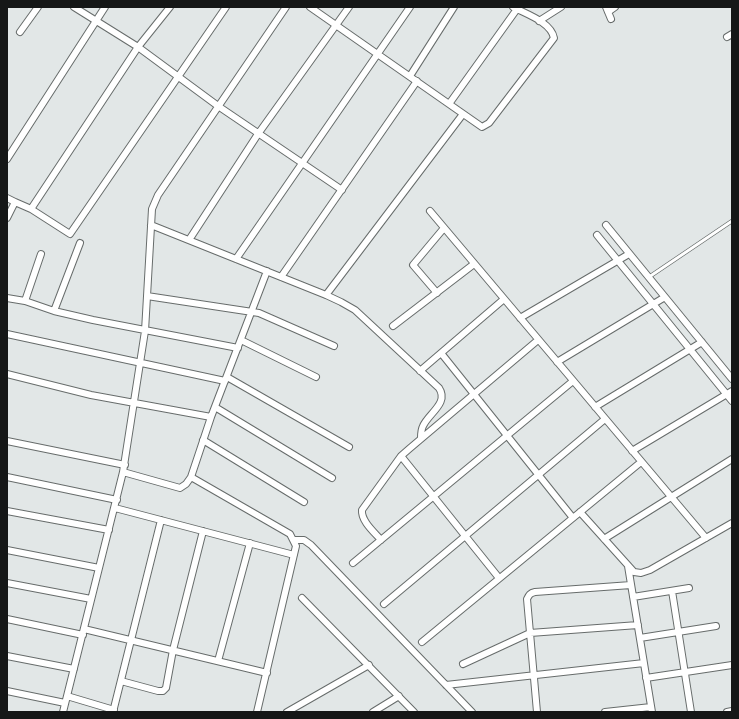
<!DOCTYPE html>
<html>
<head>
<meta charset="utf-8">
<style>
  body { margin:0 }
  #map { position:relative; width:739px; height:719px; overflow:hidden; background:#e2e7e7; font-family:"PT Sans",sans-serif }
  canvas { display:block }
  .frame { position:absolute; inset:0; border:8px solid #151717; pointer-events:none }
</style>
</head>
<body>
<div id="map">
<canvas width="739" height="719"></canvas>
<div class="frame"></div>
</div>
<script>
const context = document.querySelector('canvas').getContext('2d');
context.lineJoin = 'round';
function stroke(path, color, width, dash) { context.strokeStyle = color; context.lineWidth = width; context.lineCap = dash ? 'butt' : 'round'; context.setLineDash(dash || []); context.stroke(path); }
const lane = new Path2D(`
  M 649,277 L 732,221`);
const street = new Path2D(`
  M 74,7 L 138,47 L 218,106 L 342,190
  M 310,7 L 482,127 L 489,123 L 554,38 C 551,22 526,14 513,7
  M 606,7 L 611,19
  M 608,12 L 615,7
  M 539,21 L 561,7
  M 20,32 L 38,7
  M 727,37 L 732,34
  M 410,76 L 454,7
  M 449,104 L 517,9 L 519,7
  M 7,159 L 105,7
  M 7,198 L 15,202 L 7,218
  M 15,202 L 31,209 L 138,47 L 170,7
  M 31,209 L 70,234 L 226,7
  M 430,211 L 706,538
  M 151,225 L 326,295 L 341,302 L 355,310 L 439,388 C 449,403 429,413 423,426 C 421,430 421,434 421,438
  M 606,225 L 732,379
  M 597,235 L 732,401
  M 189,240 L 258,134 L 349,7
  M 236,259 L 410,7
  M 281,277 L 417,81
  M 437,293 L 413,265 L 444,228
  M 326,295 L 463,114
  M 147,296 L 259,313 L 334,346
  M 7,298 L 25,301 L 54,311 L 93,320 L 238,348
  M 25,301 L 41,254
  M 54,311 L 80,243
  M 520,318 L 629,254
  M 393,326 L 474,264
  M 7,334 L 225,381
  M 241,340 L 316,377
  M 441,353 L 573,518
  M 557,362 L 665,297
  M 420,371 L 504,299
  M 7,374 L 91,395 L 211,417 L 267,271
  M 227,377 L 349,447
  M 215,407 L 332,478
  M 595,407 L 702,342
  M 203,440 L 304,502
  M 7,441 L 125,465
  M 632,451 L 732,391
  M 401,456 L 499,578
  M 123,472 L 180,488 L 186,484 L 191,477 L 211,417
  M 7,477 L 117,500
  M 191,477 L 290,534 L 296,546 L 257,712
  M 115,508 L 294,555
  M 7,511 L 109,530
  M 580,512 L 634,572 L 641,573 L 650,570 L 732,523
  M 604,539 L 732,459
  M 294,540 L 304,540 L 311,545 L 472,712
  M 381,540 C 374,532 361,521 362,510 L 401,456 L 409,449 L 538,340
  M 7,550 L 99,568
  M 353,563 L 573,381
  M 628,566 L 652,712
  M 7,583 L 91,599
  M 672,591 L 691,712
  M 633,597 L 689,588
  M 302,598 L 414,712
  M 384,604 L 605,419
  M 7,619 L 83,635
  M 84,629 L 267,673
  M 640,638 L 716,626
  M 422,642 L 641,462
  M 7,656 L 74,669
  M 218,661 L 250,543
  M 463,664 L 530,633 L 638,625
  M 646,678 L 732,665
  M 121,681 L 158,691 L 163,691 L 166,688 L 173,650 L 203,531
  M 446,685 L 644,663
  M 7,691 L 65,703
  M 67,696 L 114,710
  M 63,712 L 123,472 L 145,331 L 152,209 L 158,195 L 286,7
  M 113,712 L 161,520
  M 287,712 L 369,665
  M 373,712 L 399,696
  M 537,712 L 527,599 C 529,595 530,593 535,592 L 631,585
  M 605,712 L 651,707
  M 727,712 L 732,711`);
stroke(lane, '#676c6b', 4.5);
stroke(street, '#676c6b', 8);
stroke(lane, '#fff', 3);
stroke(street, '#fff', 6);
</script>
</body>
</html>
